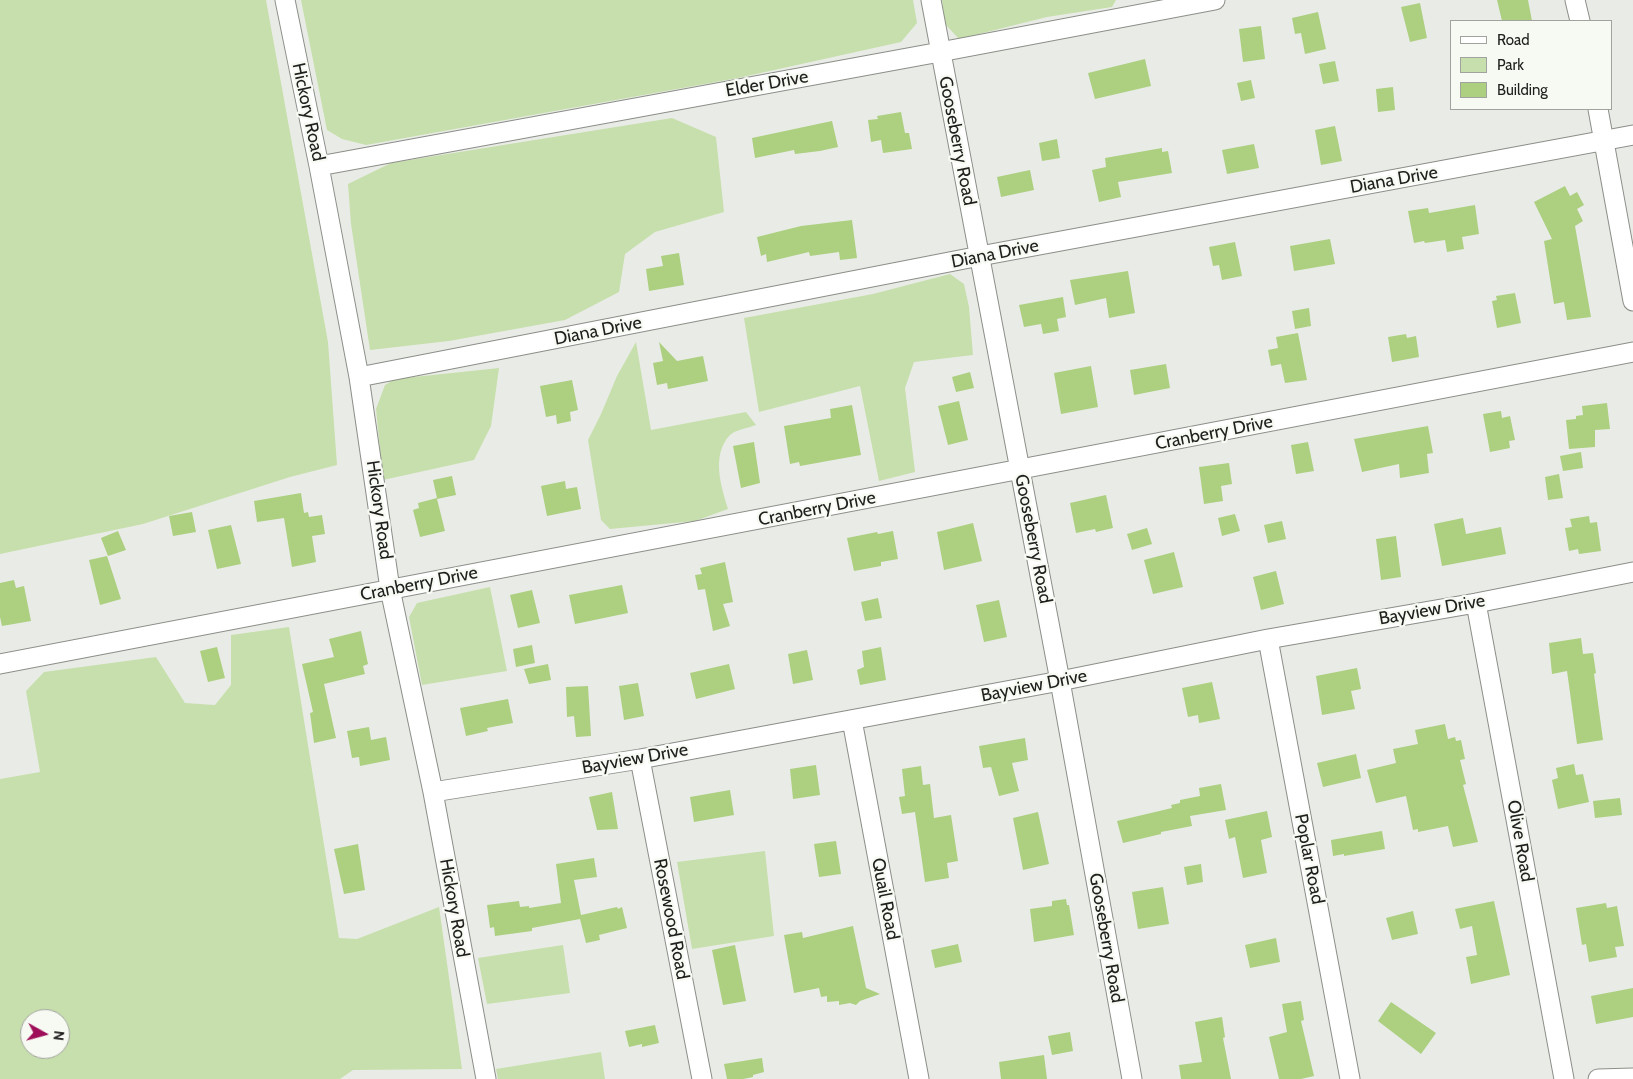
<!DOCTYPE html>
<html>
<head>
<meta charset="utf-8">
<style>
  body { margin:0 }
  #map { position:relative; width:1633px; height:1079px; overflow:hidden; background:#e9ece6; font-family:Cabin,sans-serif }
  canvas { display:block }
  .legend { position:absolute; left:1450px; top:20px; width:162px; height:90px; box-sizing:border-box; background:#f7faf3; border:1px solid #a1a39e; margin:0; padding:6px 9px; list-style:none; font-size:15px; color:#20211f }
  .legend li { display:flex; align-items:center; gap:10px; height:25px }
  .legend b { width:25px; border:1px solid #a1a39e }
  .north { position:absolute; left:20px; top:1009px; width:50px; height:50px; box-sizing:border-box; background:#f7faf3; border:1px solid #a1a39e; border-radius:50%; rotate:97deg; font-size:14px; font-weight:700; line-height:20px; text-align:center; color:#20211f }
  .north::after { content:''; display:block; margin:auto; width:18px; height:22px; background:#9e0e59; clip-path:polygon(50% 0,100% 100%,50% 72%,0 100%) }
</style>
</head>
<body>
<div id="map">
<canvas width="1633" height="1079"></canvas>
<ul class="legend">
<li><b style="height:6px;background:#fff"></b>Road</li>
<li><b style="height:14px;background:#c7dfac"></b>Park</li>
<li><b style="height:14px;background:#accf80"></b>Building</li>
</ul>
<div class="north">N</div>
</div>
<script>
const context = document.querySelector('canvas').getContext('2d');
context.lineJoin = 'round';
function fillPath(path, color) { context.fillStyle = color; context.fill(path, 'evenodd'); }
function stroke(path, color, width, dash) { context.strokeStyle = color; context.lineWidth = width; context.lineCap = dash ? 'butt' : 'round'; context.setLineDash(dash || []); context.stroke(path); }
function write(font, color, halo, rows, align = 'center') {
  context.font = font + ' Cabin,sans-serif'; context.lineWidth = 4.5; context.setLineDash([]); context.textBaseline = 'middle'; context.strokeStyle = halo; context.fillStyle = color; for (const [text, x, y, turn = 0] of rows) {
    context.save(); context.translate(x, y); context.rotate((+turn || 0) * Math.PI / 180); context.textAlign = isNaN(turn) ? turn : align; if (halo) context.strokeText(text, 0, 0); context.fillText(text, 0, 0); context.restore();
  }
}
fillPath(new Path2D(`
  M 0,0 L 266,0 L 328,342 L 337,465 L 290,477 L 143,524 L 0,554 Z
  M 301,0 L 913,0 L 917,23 L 901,42 L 738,78 L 366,145 L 342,139 L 327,130 Z
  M 942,0 L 1116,0 L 1112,7 L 1047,17 L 959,39 L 945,24 Z
  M 672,118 L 716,137 L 724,212 L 655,232 L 625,254 L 619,292 L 565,320 L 449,341 L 370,350 L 351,224 L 348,184 L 391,163 Z
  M 950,274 L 964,284 L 969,307 L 973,355 L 914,362 L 905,388 L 915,472 L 879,481 L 860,386 L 759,412 L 744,318 L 873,294 Z
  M 636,342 L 651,430 L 746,412 L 756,425 C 748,428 735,430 730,435 C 711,455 721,486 728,509 L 695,521 L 610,529 L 601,520 L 588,440 L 601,414 L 617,376 Z
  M 499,368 L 491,426 L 474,460 L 383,480 L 376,409 L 385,385 L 395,379 Z
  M 490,587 L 507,671 L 422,685 L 409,617 L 417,603 Z
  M 289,627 L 339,938 L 357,939 L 439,907 L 462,1069 L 353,1070 L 340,1079 L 0,1079 L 0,779 L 40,772 L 26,691 L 44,672 L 156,657 L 185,703 L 215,705 L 231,685 L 231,635 ZM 30,1019 L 60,1019 L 60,1049 L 30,1049 Z
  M 765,851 L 774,936 L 692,949 L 677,862 Z
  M 563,945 L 570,993 L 487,1004 L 478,958 Z
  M 601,1052 L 605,1079 L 498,1079 L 496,1069 Z`), '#c7dfac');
fillPath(new Path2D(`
  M 1497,0 L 1528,0 L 1532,21 L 1502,21 Z
  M 1420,3 L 1427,38 L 1410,42 L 1401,7 Z
  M 1318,12 L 1326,49 L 1305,54 L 1301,33 L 1295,34 L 1292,18 Z
  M 1261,26 L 1265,59 L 1243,62 L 1239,29 Z
  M 1145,59 L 1151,86 L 1095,99 L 1088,73 Z
  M 1335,61 L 1339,81 L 1323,84 L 1319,64 Z
  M 1251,80 L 1255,98 L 1241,101 L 1237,83 Z
  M 1393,87 L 1395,110 L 1378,112 L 1376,89 Z
  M 901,112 L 905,133 L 909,133 L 912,149 L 883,153 L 881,140 L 871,142 L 868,120 L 878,119 L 877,116 Z
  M 832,121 L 838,147 L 820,151 L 795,154 L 794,150 L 755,158 L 752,138 Z
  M 1335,126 L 1342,161 L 1321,165 L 1315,130 Z
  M 1057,139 L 1060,158 L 1042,161 L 1039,143 Z
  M 1254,144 L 1259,168 L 1227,174 L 1222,150 Z
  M 1162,148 L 1162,152 L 1168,151 L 1172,173 L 1118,182 L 1121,197 L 1099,202 L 1092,170 L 1106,167 L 1105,158 Z
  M 1030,170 L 1034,190 L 1001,197 L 997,177 Z
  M 1565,186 L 1570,196 L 1577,192 L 1584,205 L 1577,209 L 1583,221 L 1575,226 L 1591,317 L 1567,320 L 1564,302 L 1554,304 L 1544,241 L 1552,239 L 1534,202 Z
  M 1475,205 L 1479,234 L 1462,237 L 1464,249 L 1447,252 L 1445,240 L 1425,243 L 1424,241 L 1414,243 L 1408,211 L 1428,208 L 1429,213 Z
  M 852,220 L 857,258 L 840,260 L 839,252 L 810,256 L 809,252 L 767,262 L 766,254 L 761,256 L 757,237 L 801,226 Z
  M 1330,239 L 1335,264 L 1294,271 L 1290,246 Z
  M 1235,242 L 1242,276 L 1222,280 L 1219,265 L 1213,266 L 1209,247 Z
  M 679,253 L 684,285 L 649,291 L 646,269 L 663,266 L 661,256 Z
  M 1128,271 L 1135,313 L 1109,318 L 1106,298 L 1075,305 L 1070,280 Z
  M 1515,293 L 1521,323 L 1497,328 L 1492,301 L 1497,300 L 1496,296 Z
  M 1063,297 L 1066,317 L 1057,319 L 1059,331 L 1043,334 L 1041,324 L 1024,327 L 1019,305 Z
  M 1309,308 L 1311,326 L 1295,329 L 1292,311 Z
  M 1298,333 L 1307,380 L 1285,383 L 1281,364 L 1271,366 L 1268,350 L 1278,348 L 1276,337 Z
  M 1406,334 L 1407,338 L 1416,336 L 1419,357 L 1392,362 L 1388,337 Z
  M 659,342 L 677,361 L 703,356 L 708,381 L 668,389 L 667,383 L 657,385 L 653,363 L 663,361 Z
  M 1166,364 L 1170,388 L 1134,395 L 1130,370 Z
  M 1091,366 L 1098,407 L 1061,414 L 1054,373 Z
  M 970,372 L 974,388 L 956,392 L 952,377 Z
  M 572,380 L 578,410 L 570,412 L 571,421 L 557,424 L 556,415 L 546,417 L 540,386 Z
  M 959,401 L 968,440 L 948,445 L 938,406 Z
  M 1607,403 L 1610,429 L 1595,430 L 1595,447 L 1569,449 L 1566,420 L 1576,419 L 1576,416 L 1583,415 L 1582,406 Z
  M 852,405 L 861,455 L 800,466 L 799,462 L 790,464 L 784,426 L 831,418 L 830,409 Z
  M 1501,411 L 1502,418 L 1510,416 L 1515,440 L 1509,441 L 1510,448 L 1490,452 L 1483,414 Z
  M 1428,426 L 1433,453 L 1427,454 L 1429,473 L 1400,478 L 1399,464 L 1362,472 L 1354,439 Z
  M 754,442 L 760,483 L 741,488 L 733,446 Z
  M 1308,442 L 1314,471 L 1296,474 L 1291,445 Z
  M 1581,452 L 1583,468 L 1563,471 L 1560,456 Z
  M 1229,463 L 1232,484 L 1221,486 L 1223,501 L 1204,504 L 1199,467 Z
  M 1559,474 L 1563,498 L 1548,500 L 1545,477 Z
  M 452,476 L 456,495 L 437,499 L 445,531 L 420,537 L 413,510 L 419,508 L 418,503 L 437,498 L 433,480 Z
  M 565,481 L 566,489 L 577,487 L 581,509 L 547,516 L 541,486 Z
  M 301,493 L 304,513 L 308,512 L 309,517 L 322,515 L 325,534 L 312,536 L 316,562 L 292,567 L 284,518 L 257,522 L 254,501 Z
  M 1106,495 L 1113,528 L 1096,532 L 1095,529 L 1076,533 L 1070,503 Z
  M 192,512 L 196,532 L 173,536 L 169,516 Z
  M 1235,514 L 1240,531 L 1222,536 L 1218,518 Z
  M 1589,516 L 1590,523 L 1597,522 L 1601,551 L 1579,554 L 1578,549 L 1569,551 L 1565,528 L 1572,527 L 1570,519 Z
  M 1463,518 L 1466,534 L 1501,527 L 1506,554 L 1442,566 L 1434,524 Z
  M 1282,521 L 1286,539 L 1268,543 L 1264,525 Z
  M 973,523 L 982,561 L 944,570 L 937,532 Z
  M 231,525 L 241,564 L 217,569 L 208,530 Z
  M 1147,528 L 1152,544 L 1132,550 L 1127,534 Z
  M 118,531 L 126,550 L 108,556 L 101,538 Z
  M 893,531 L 898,559 L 881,562 L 881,566 L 854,571 L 847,538 L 877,532 L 878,534 Z
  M 1396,536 L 1401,577 L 1381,580 L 1376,539 Z
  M 1174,552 L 1183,587 L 1153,594 L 1144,560 Z
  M 107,556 L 121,599 L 100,605 L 89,560 Z
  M 725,562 L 733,602 L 723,604 L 730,626 L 713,631 L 705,589 L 698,590 L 695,575 L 702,574 L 700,568 Z
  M 1276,571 L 1284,604 L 1261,610 L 1253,577 Z
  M 14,580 L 16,588 L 24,586 L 31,621 L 2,626 L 0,617 L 0,583 Z
  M 622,585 L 628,613 L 575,624 L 569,595 Z
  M 532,590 L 540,623 L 518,628 L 510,595 Z
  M 878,598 L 882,618 L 865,621 L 861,602 Z
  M 999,600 L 1007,637 L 984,642 L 976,605 Z
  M 361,631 L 368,664 L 363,666 L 365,674 L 324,684 L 336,738 L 314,743 L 310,713 L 313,712 L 302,664 L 334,657 L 329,639 Z
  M 1581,638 L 1583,654 L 1593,653 L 1596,673 L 1594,674 L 1603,740 L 1577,744 L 1567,671 L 1552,674 L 1549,643 Z
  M 532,645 L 535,663 L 516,667 L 513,649 Z
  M 217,647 L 225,678 L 208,682 L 200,651 Z
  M 881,647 L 886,680 L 860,685 L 857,670 L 864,667 L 862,651 Z
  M 807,650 L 813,680 L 793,684 L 788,654 Z
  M 548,664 L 551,680 L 529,684 L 524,669 Z
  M 729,664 L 735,689 L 696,699 L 690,673 Z
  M 1357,668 L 1361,689 L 1351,691 L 1355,709 L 1322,715 L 1316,676 Z
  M 1212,682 L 1220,719 L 1199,723 L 1198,715 L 1188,717 L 1182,688 Z
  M 638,683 L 644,716 L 624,720 L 619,686 Z
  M 588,686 L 591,736 L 576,737 L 574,716 L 567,717 L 566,687 Z
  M 508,699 L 513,723 L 487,728 L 488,731 L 466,736 L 460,708 Z
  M 1445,724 L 1448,739 L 1455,737 L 1456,741 L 1461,740 L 1465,759 L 1460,760 L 1466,784 L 1463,785 L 1478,842 L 1453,847 L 1448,826 L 1418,832 L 1418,829 L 1413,830 L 1406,796 L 1376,803 L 1367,770 L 1396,763 L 1393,749 L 1418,744 L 1415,730 Z
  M 369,727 L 371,740 L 386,737 L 390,760 L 360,766 L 359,757 L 352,758 L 347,731 Z
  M 1025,738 L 1028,760 L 1012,763 L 1019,791 L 999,796 L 991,767 L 983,768 L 979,746 Z
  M 1356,754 L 1361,778 L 1323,787 L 1317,763 Z
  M 1574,764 L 1576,775 L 1583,774 L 1589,802 L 1558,809 L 1552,780 L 1558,778 L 1556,768 Z
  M 816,765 L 820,795 L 793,799 L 790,769 Z
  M 921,766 L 923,785 L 930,784 L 934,818 L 951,815 L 958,861 L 947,863 L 949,878 L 925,882 L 915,812 L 902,814 L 899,797 L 905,796 L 902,769 Z
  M 1221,784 L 1226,810 L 1190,816 L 1192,826 L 1161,832 L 1161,834 L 1123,843 L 1117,821 L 1172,808 L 1171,805 L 1180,803 L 1180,800 L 1200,796 L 1199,788 Z
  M 730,790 L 734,815 L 694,822 L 690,797 Z
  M 612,792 L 618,829 L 597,830 L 589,797 Z
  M 1620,798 L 1622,815 L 1595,818 L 1593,801 Z
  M 1267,811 L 1272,837 L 1261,840 L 1267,873 L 1243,878 L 1235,837 L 1229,839 L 1225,820 Z
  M 1038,812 L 1049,864 L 1023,870 L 1013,818 Z
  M 1382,831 L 1385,849 L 1344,856 L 1344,854 L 1333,856 L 1331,840 Z
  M 836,841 L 841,874 L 819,877 L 814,844 Z
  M 358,844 L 365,890 L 344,894 L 334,849 Z
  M 594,858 L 597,877 L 574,880 L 581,915 L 617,907 L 618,909 L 622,907 L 627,928 L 599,935 L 600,940 L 586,943 L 580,919 L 532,928 L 532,931 L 495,936 L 494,927 L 490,928 L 487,905 L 519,901 L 520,907 L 529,906 L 529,908 L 561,903 L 556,864 Z
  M 1201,864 L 1203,882 L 1187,885 L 1184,867 Z
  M 1163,887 L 1169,924 L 1138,929 L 1132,892 Z
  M 1066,899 L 1067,905 L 1069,905 L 1074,935 L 1034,942 L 1030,909 L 1052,906 L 1052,901 Z
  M 1494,901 L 1510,975 L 1471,984 L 1466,957 L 1477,955 L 1472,926 L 1460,929 L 1455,909 Z
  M 1606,903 L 1607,908 L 1617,906 L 1624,946 L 1615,947 L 1617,957 L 1589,962 L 1586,944 L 1582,945 L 1576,908 Z
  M 1413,911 L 1418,934 L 1392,940 L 1386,918 Z
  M 853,926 L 866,988 L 880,994 L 860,1001 L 856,1005 L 850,1003 L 839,1005 L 839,1001 L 827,1002 L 827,996 L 821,997 L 819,988 L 794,993 L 784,935 L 802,932 L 803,938 Z
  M 1276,938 L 1280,962 L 1250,968 L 1245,945 Z
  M 958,944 L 962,962 L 935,968 L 931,950 Z
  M 735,945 L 746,1001 L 723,1005 L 712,950 Z
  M 1633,988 L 1633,1017 L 1596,1024 L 1591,996 Z
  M 1301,1001 L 1304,1020 L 1301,1021 L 1314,1076 L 1301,1079 L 1279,1079 L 1269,1037 L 1287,1032 L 1282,1004 Z
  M 1391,1002 L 1436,1033 L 1421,1054 L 1378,1021 Z
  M 1222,1017 L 1225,1037 L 1223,1038 L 1231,1079 L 1181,1079 L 1179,1065 L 1202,1062 L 1195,1022 Z
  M 655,1025 L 659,1043 L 642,1047 L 642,1044 L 629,1047 L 625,1031 Z
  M 1070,1032 L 1073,1051 L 1052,1055 L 1048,1036 Z
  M 1044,1055 L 1047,1079 L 1001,1079 L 999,1062 Z
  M 762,1058 L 764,1072 L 753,1075 L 753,1077 L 743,1079 L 727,1079 L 724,1064 Z`), '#accf80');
const minor = new Path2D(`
  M 285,0 L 319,166 L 359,377 L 390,589 L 433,792 L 486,1079
  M 931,0 L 1060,681 L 1132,1079
  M 1575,0 L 1580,21
  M 1598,109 L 1633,301
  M 319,166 L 940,52 L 1215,0
  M 359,377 L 980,256 L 1633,135
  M 1476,603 L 1564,1079
  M 1268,639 L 1350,1079
  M 0,664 L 1633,352
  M 852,720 L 919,1079
  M 640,759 L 702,1079
  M 433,792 L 640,759 L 1060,681 L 1268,639 L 1476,603 L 1633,572
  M 1598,1079 L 1633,1078`);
stroke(minor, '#8c8f89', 21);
stroke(minor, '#fff', 19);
write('18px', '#20211f', '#f7faf3', [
  ["Elder Drive",767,84,-10],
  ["Hickory Road",308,112,78],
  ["Gooseberry Road",957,141,79],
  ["Diana Drive",1394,180,-10],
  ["Diana Drive",995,254,-11],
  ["Diana Drive",598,331,-11],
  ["Cranberry Drive",1214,433,-11],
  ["Cranberry Drive",817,509,-11],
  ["Hickory Road",379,510,82],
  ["Gooseberry Road",1033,539,79],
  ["Cranberry Drive",419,584,-11],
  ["Bayview Drive",1432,610,-10],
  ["Bayview Drive",1034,686,-11],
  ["Bayview Drive",635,759,-10],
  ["Olive Road",1520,841,80],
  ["Poplar Road",1309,859,79],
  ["Quail Road",885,899,79],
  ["Hickory Road",454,908,80],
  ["Rosewood Road",671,919,79],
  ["Gooseberry Road",1106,938,80]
]);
</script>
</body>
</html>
